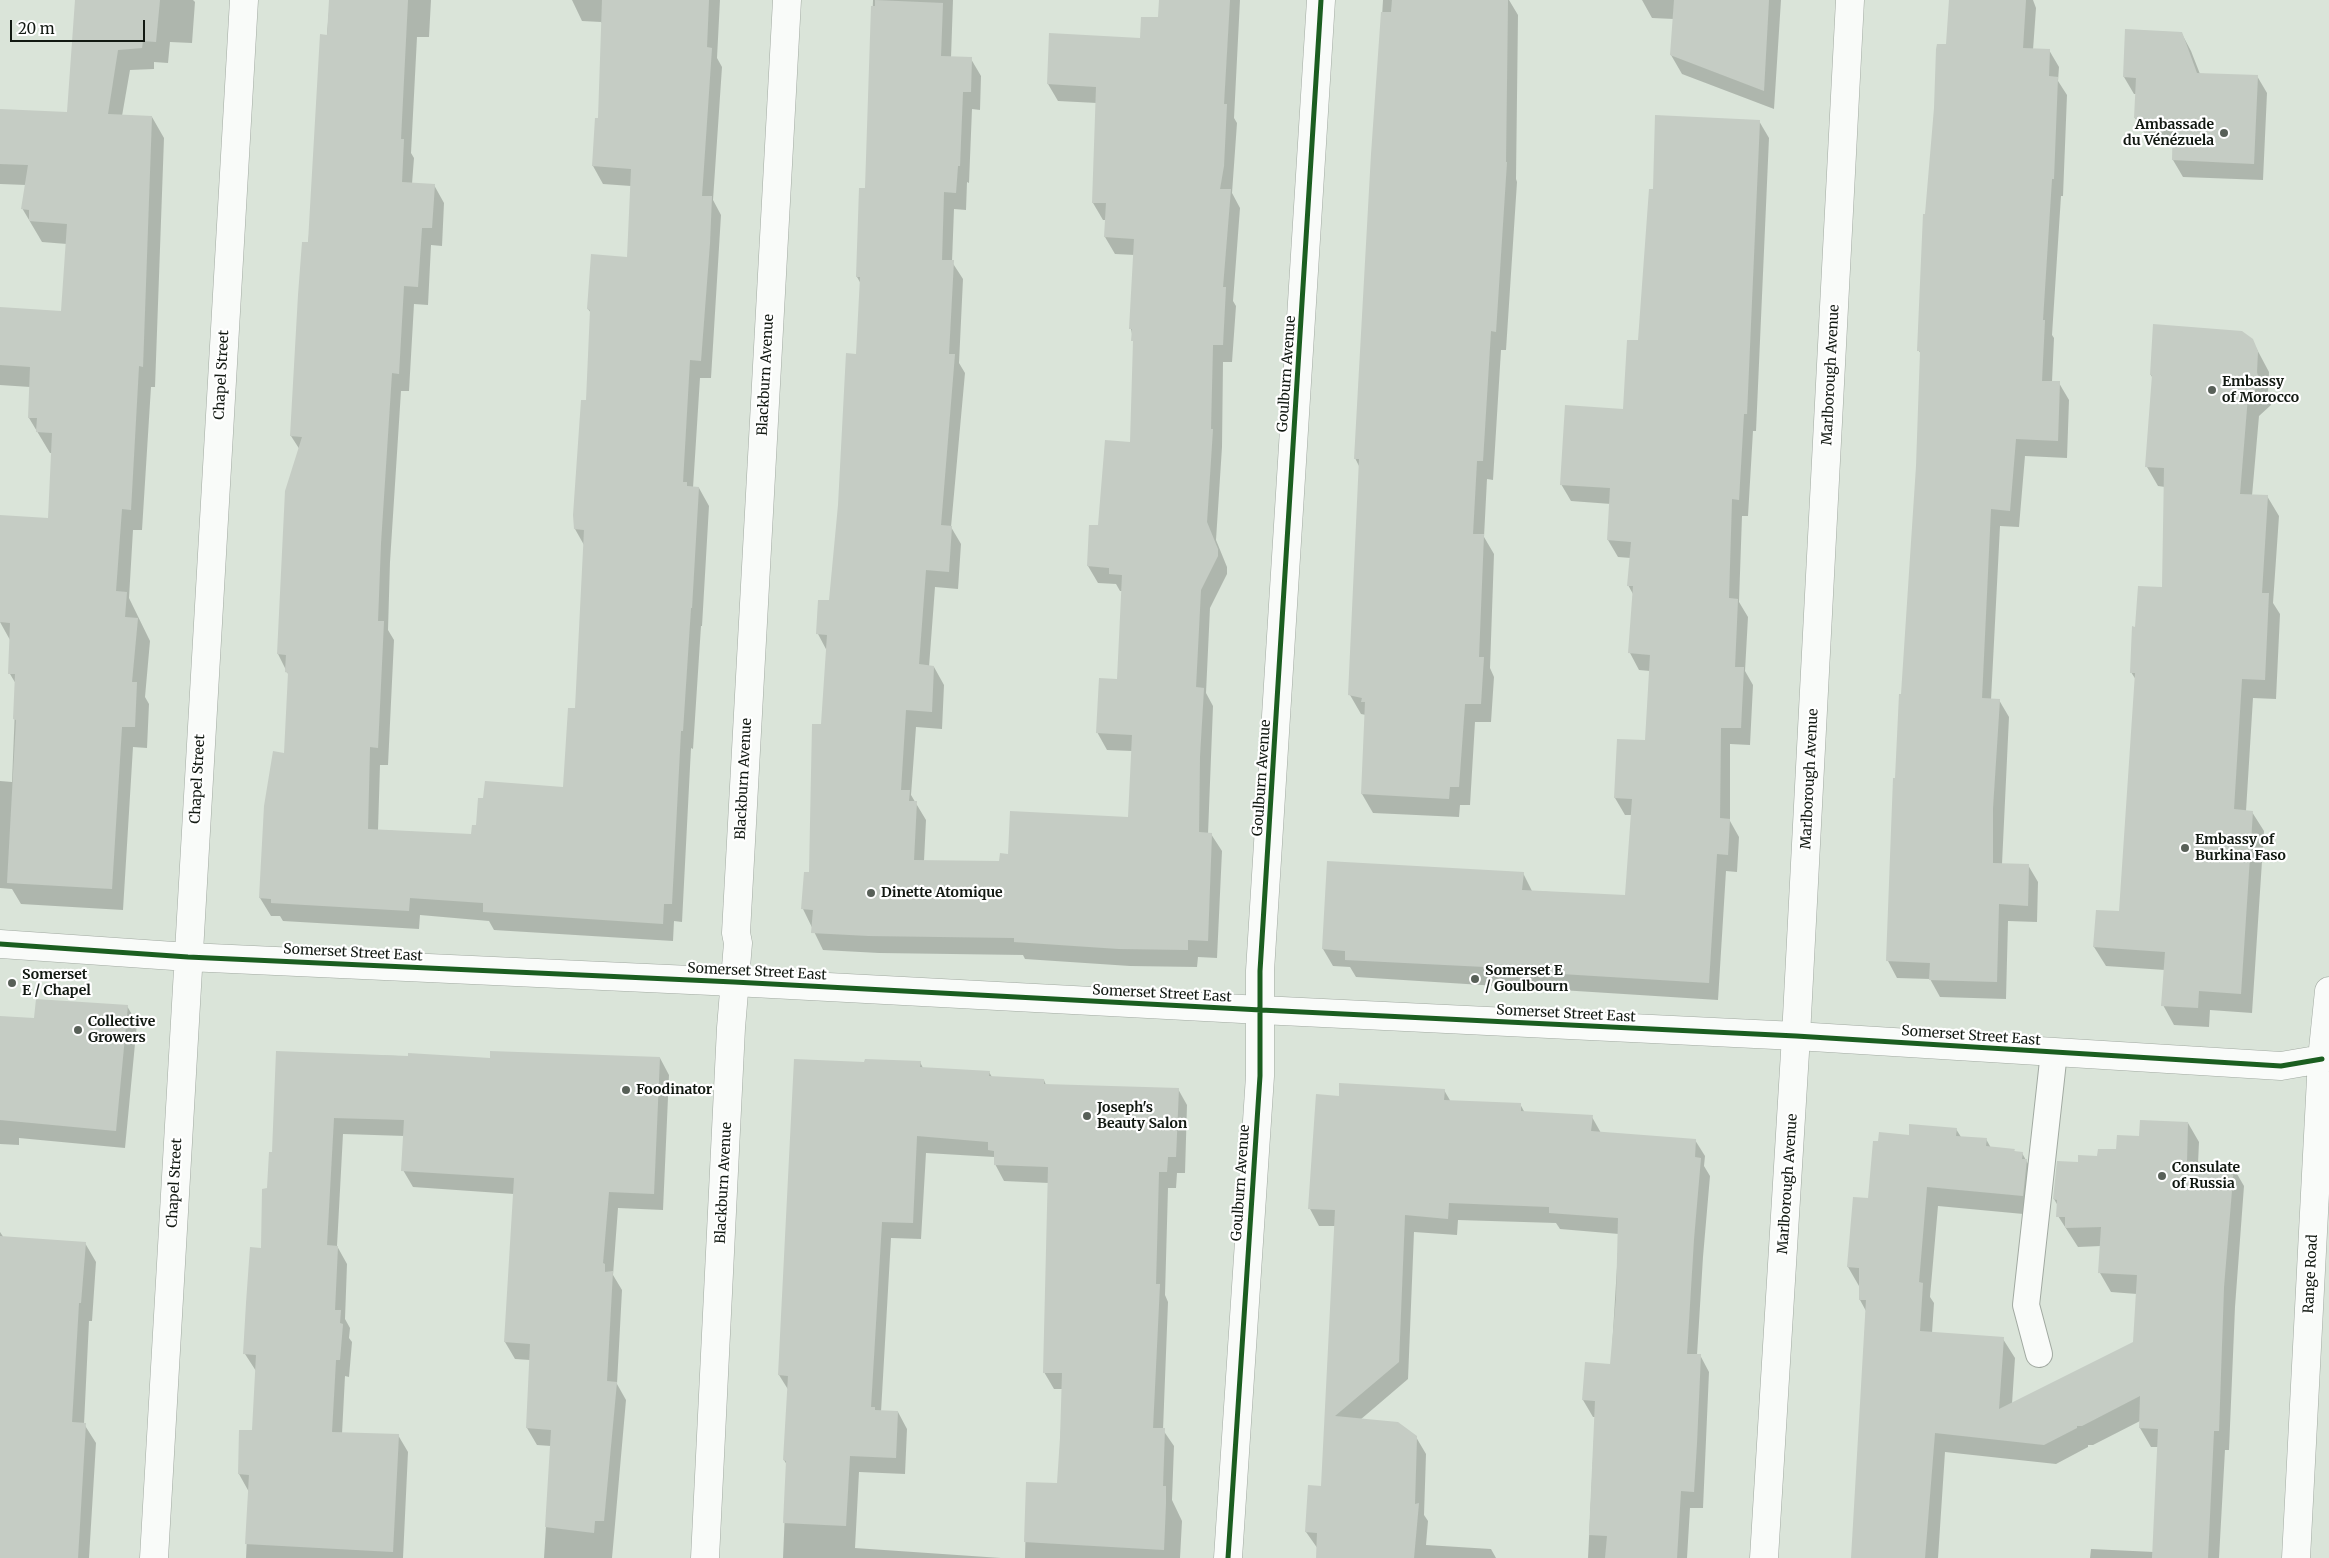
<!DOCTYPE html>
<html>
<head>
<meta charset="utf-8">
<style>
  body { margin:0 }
  #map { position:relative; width:2329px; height:1558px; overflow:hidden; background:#dae4d9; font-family:Merriweather,serif }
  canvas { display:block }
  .scale { position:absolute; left:10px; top:20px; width:135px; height:22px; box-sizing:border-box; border:2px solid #121912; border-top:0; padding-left:6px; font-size:15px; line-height:18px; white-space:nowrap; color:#121912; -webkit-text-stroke:4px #fff; paint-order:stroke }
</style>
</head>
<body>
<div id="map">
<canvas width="2329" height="1558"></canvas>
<div class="scale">20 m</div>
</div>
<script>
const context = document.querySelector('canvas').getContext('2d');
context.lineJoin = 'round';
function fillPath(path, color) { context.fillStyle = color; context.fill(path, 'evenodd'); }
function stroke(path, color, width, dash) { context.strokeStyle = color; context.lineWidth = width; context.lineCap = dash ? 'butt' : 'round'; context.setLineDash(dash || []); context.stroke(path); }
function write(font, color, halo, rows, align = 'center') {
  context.font = font + ' Merriweather,serif'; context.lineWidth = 4.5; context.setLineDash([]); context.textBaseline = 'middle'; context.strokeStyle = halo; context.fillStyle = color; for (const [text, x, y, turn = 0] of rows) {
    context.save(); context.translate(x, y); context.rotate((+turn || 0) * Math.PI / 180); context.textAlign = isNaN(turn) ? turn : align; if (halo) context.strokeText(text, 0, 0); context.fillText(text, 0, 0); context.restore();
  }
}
fillPath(new Path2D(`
  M 77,0 L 193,0 L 195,2 L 192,43 L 170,42 L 168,63 L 154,62 L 154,69 L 130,70 L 122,116 L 152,117 L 164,138 L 155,387 L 151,387 L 142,530 L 133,530 L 129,598 L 150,641 L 145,697 L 149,704 L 147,748 L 133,747 L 123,910 L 21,904 L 12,889 L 0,888 L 0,781 L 12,782 L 16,684 L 10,674 L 10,640 L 0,622 L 3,590 L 0,586 L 0,516 L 49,519 L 52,453 L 50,453 L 29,418 L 30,387 L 0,385 L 0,309 L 62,312 L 67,244 L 42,242 L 22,208 L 26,185 L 0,184 L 0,110 L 68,113 Z
  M 330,0 L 431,0 L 429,37 L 417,37 L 411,153 L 414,158 L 412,184 L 434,185 L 444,203 L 442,246 L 431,245 L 428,305 L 414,304 L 409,391 L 401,391 L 390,562 L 388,630 L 394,640 L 388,765 L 380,765 L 378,830 L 472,835 L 477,827 L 564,788 L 576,709 L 584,545 L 575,529 L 587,402 L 591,313 L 588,309 L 628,258 L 631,186 L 603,184 L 593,166 L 596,119 L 599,119 L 603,25 L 601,22 L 582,21 L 572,0 L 720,0 L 717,58 L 722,67 L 713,200 L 721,215 L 711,378 L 700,378 L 693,488 L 699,488 L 709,506 L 702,626 L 701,626 L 693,749 L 691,748 L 682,922 L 674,921 L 673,941 L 494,930 L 489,921 L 420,915 L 419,929 L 283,921 L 280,916 L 271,916 L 260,898 L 286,755 L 289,676 L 278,654 L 300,450 L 291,436 Z
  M 873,0 L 953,0 L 951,58 L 971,59 L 981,76 L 980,110 L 972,109 L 969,183 L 967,182 L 966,210 L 954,209 L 952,262 L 963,279 L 959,363 L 965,373 L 951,527 L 961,544 L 958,589 L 935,587 L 929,667 L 934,667 L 944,685 L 942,729 L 916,727 L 911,795 L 926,820 L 924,861 L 1001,863 L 1009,855 L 1129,819 L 1132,751 L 1107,750 L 1097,732 L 1119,681 L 1123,591 L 1120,591 L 1116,584 L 1098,583 L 1088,566 L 1099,527 L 1131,444 L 1134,344 L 1131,329 L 1135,255 L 1115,254 L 1105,237 L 1106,220 L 1103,220 L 1093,203 L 1097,103 L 1058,101 L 1048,84 L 1142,39 L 1159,19 L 1160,0 L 1240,0 L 1234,118 L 1237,123 L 1232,193 L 1240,208 L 1233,301 L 1236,306 L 1232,362 L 1223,362 L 1222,447 L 1216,540 L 1227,567 L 1227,574 L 1210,608 L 1206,693 L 1213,706 L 1208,834 L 1211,834 L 1222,851 L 1217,958 L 1198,957 L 1197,967 L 1130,966 L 1025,959 L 1023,955 L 879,953 L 823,950 L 803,909 L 811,874 L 827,651 L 818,634 L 830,602 L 857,356 L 861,284 L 857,277 L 866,189 Z
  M 1383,0 L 1509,0 L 1518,15 L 1516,179 L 1517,182 L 1506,350 L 1501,350 L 1493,480 L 1487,479 L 1484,537 L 1494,554 L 1490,668 L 1494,677 L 1491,722 L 1475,722 L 1470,805 L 1460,805 L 1459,817 L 1373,813 L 1362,794 L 1366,715 L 1361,714 L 1350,695 L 1360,468 L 1355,458 Z
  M 1642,0 L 1781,0 L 1774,109 L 1682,74 L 1671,55 L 1674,19 L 1652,18 Z
  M 1950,0 L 2033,0 L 2036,8 L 2033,50 L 2049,50 L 2059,67 L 2058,81 L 2067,95 L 2063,196 L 2061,196 L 2052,335 L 2054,338 L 2052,382 L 2059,383 L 2069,400 L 2067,458 L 2025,456 L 2019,527 L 2000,526 L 1991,700 L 1999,700 L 2009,717 L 2002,864 L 2028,865 L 2038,882 L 2037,922 L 2008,921 L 2006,999 L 1940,997 L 1930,979 L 1897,978 L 1888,961 L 1896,780 L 1917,466 L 1921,354 L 1919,351 L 1926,215 L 1947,46 Z
  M 2182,34 L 2191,51 L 2200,74 L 2257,76 L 2267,93 L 2263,180 L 2183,177 L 2173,160 L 2174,136 L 2145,134 L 2135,118 L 2136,94 L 2134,94 L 2124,77 Z
  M 1759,121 L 1769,138 L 1756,431 L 1753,431 L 1748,516 L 1742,516 L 1739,602 L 1748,617 L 1745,671 L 1753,685 L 1750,745 L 1730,744 L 1730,821 L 1739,837 L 1737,872 L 1726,871 L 1718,1000 L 1356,977 L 1350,967 L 1333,966 L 1323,949 L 1523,873 L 1532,891 L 1627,896 L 1632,815 L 1625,815 L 1615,798 L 1646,742 L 1650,671 L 1639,670 L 1630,653 L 1633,594 L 1628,585 L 1631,558 L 1618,557 L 1608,540 L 1611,504 L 1571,501 L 1561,484 L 1625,410 L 1639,342 L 1654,190 Z
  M 2252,340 L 2269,372 L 2268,393 L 2271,405 L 2259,416 L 2252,496 L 2267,496 L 2279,516 L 2273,603 L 2280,614 L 2276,699 L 2253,698 L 2246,811 L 2252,812 L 2264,831 L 2252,1013 L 2210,1010 L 2209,1027 L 2174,1025 L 2163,1005 L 2165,970 L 2106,966 L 2094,947 L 2120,912 L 2136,680 L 2131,672 L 2136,628 L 2164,589 L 2165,487 L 2158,486 L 2147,467 L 2153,379 L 2151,375 Z
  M 127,1006 L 137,1023 L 125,1148 L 19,1138 L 19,1145 L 0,1144 L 0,1017 L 35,1019 Z
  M 277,1052 L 491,1059 L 660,1058 L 669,1075 L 663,1210 L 618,1208 L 613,1275 L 622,1290 L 617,1384 L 626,1400 L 612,1558 L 544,1558 L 551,1446 L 537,1445 L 527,1428 L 530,1360 L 515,1359 L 505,1342 L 514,1194 L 413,1187 L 403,1170 L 405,1136 L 343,1134 L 337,1246 L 347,1264 L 345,1319 L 350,1328 L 349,1338 L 352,1342 L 349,1377 L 345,1376 L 342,1434 L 398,1435 L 408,1452 L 403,1558 L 246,1558 L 249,1492 L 239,1474 L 240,1431 L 253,1432 L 256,1371 L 245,1354 L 263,1249 L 273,1153 Z
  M 920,1062 L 923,1068 L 989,1072 L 992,1077 L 1044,1080 L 1046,1085 L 1178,1089 L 1187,1105 L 1185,1173 L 1177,1173 L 1176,1188 L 1168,1188 L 1165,1295 L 1168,1302 L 1163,1430 L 1174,1446 L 1172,1500 L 1182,1521 L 1180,1558 L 1025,1558 L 1027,1483 L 1058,1485 L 1063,1389 L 1054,1389 L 1044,1372 L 1049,1183 L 1004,1181 L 995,1164 L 994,1157 L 926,1153 L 921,1239 L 891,1238 L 881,1412 L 898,1412 L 907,1429 L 905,1474 L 859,1472 L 855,1548 L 1001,1558 L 783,1558 L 787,1465 L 784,1460 L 789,1391 L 779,1375 L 866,1064 Z
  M 1444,1090 L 1451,1102 L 1520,1104 L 1525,1113 L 1592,1117 L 1601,1133 L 1695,1140 L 1705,1156 L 1704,1166 L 1710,1176 L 1703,1257 L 1697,1355 L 1700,1355 L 1709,1372 L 1703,1508 L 1690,1508 L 1687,1558 L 1588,1558 L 1595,1417 L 1593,1417 L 1583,1400 L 1586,1364 L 1611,1365 L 1619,1234 L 1560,1229 L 1556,1223 L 1458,1220 L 1457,1235 L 1414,1232 L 1408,1379 L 1360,1420 L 1416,1437 L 1426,1454 L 1424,1515 L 1428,1521 L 1426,1545 L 1491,1549 L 1496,1558 L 1317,1558 L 1318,1549 L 1306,1532 L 1322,1488 L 1335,1226 L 1319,1226 L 1310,1209 L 1317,1096 L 1340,1097 Z
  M 2188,1123 L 2199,1142 L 2198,1164 L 2233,1167 L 2244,1186 L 2235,1307 L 2229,1450 L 2225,1450 L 2219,1558 L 2090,1558 L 2091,1549 L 2154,1552 L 2158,1447 L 2151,1447 L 2140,1428 L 2140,1421 L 2093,1445 L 2088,1445 L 2088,1447 L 2056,1464 L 1945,1452 L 1938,1558 L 1852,1558 L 1866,1311 L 1860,1300 L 1859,1286 L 1848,1267 L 1869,1200 L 1910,1136 L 1956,1129 L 1961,1137 L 1986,1139 L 1991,1148 L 2014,1150 L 2015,1153 L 2022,1153 L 2037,1180 L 2034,1215 L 1938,1206 L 1930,1297 L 1934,1303 L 1932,1333 L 2003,1339 L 2015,1358 L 2012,1404 L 2134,1343 L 2137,1294 L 2111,1292 L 2100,1273 L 2101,1246 L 2078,1247 L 2058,1216 L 2058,1206 L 2054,1199 L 2079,1163 L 2117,1151 L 2140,1137 Z
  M 0,1232 L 4,1238 L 85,1243 L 96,1262 L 92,1321 L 89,1321 L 84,1424 L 96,1443 L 89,1558 L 0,1558 Z`), '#0003');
fillPath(new Path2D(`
  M 75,0 L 160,0 L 156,42 L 143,41 L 142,48 L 118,50 L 108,114 L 152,116 L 143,367 L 139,366 L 131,510 L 122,509 L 116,591 L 127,592 L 125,617 L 138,618 L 132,682 L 137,682 L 135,727 L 122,727 L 112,889 L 7,883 L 16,720 L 13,719 L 15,674 L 8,674 L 10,623 L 0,622 L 0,515 L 48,518 L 52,433 L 36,432 L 37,418 L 28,418 L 30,367 L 0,365 L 0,307 L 61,311 L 67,224 L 29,221 L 29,210 L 21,209 L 28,165 L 0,164 L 0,109 L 67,112 Z
  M 329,0 L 408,0 L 401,139 L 404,139 L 402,182 L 435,184 L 432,228 L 422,228 L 418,287 L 404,286 L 399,374 L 392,373 L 381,543 L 378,621 L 384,621 L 378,748 L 370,747 L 368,829 L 471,834 L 472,825 L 476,825 L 478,798 L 483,798 L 485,781 L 563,787 L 568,708 L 575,708 L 584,530 L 574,529 L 573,515 L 581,400 L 586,400 L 590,310 L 587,309 L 591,254 L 627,257 L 631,169 L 592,166 L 595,118 L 598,118 L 602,0 L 709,0 L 707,47 L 712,48 L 702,196 L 712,196 L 710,243 L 701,361 L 690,360 L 683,482 L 687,482 L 687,486 L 699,487 L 692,608 L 691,608 L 683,731 L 681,731 L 672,904 L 664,904 L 663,924 L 483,912 L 483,903 L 410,898 L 409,911 L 271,903 L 271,899 L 259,898 L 264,806 L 273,751 L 284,753 L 288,673 L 285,672 L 286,655 L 277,654 L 285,491 L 302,437 L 290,436 L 298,295 L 302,242 L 308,242 L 320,34 L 327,35 Z
  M 875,0 L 943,3 L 941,56 L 972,57 L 971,92 L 963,92 L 960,166 L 958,166 L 956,193 L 944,192 L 942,260 L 954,260 L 949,354 L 955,354 L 941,525 L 952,526 L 949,572 L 926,570 L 919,664 L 934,666 L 932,712 L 906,710 L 901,790 L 910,790 L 909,801 L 917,801 L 914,860 L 999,861 L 1000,853 L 1008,854 L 1010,811 L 1128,817 L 1132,735 L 1096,733 L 1099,678 L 1117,679 L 1122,575 L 1109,574 L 1109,568 L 1087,566 L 1089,525 L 1098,525 L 1105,440 L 1130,442 L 1133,341 L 1131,341 L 1132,329 L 1129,329 L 1134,239 L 1104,237 L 1106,203 L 1092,203 L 1096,87 L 1047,84 L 1049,33 L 1140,38 L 1141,17 L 1158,17 L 1159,0 L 1230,0 L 1224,104 L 1227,104 L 1224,166 L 1220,189 L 1231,189 L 1223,287 L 1226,287 L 1223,345 L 1213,345 L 1211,429 L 1213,429 L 1207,522 L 1218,549 L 1218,556 L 1201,590 L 1196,687 L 1204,688 L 1200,756 L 1199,832 L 1212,833 L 1208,941 L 1188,940 L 1188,950 L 1119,949 L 1014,942 L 1014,938 L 869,936 L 811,933 L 813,910 L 801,909 L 804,872 L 809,872 L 812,724 L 821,724 L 827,635 L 816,634 L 818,600 L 829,600 L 838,505 L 846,353 L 856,354 L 860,277 L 856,277 L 859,188 L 865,188 L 871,6 L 875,6 Z
  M 1392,0 L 1508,0 L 1506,162 L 1507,162 L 1496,332 L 1491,331 L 1483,461 L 1477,461 L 1473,534 L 1484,534 L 1479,657 L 1484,657 L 1481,704 L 1465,704 L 1459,787 L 1450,787 L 1449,799 L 1361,794 L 1365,702 L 1361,702 L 1362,698 L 1348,695 L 1359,459 L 1354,459 L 1371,154 L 1381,12 L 1391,12 Z
  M 1674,0 L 1769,0 L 1764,91 L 1670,55 Z
  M 1949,0 L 2026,0 L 2023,48 L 2050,49 L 2049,76 L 2058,77 L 2054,179 L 2052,179 L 2043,320 L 2045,320 L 2042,381 L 2060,381 L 2058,441 L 2016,439 L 2010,511 L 1991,509 L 1982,698 L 2000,699 L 1993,808 L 1993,863 L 2029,864 L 2028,906 L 1999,904 L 1997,982 L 1929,980 L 1930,963 L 1886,961 L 1893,778 L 1895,778 L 1899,694 L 1901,694 L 1916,466 L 1920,351 L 1917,351 L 1923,214 L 1925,214 L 1934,108 L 1936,49 L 1937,44 L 1946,44 Z
  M 2125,29 L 2182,32 L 2197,73 L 2258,75 L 2254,164 L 2172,160 L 2173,120 L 2134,118 L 2136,78 L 2123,77 Z
  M 1655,115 L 1760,120 L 1747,414 L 1744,414 L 1739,500 L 1732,499 L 1729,598 L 1738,599 L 1735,667 L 1744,667 L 1741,728 L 1721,728 L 1720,818 L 1730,819 L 1728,855 L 1717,854 L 1709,983 L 1545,973 L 1545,970 L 1345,960 L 1345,951 L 1322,949 L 1327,861 L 1524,872 L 1522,890 L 1625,895 L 1632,799 L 1614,798 L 1617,739 L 1645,740 L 1650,655 L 1628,653 L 1633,586 L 1627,586 L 1631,542 L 1607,540 L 1610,488 L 1560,485 L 1565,405 L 1623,409 L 1627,340 L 1638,340 L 1649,189 L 1653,189 Z
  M 2153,324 L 2242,331 L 2253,339 L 2258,351 L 2257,372 L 2260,385 L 2248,396 L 2240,494 L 2268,495 L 2262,593 L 2269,593 L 2265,680 L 2242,679 L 2234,809 L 2253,811 L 2241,994 L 2199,991 L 2198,1008 L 2161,1006 L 2165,952 L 2093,947 L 2096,910 L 2119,911 L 2135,673 L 2130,673 L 2132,626 L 2135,627 L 2138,586 L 2162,587 L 2164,468 L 2145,467 L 2152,375 L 2150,375 Z
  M 36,999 L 128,1005 L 116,1131 L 0,1120 L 0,1016 L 34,1018 Z
  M 276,1051 L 408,1056 L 408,1053 L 490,1058 L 490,1051 L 660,1057 L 654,1194 L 609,1192 L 603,1263 L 605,1264 L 605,1272 L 613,1271 L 607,1381 L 617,1382 L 604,1521 L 595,1521 L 594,1533 L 545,1527 L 551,1430 L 526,1428 L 530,1344 L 504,1342 L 514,1178 L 401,1171 L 404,1120 L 334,1118 L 327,1245 L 338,1246 L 335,1310 L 341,1310 L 340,1323 L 343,1324 L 340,1360 L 336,1360 L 332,1432 L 399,1434 L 393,1552 L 245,1544 L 249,1475 L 238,1474 L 239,1430 L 252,1430 L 256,1355 L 243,1354 L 246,1303 L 250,1247 L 261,1248 L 262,1189 L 267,1188 L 269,1152 L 272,1152 Z
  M 794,1059 L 864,1062 L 865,1059 L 921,1061 L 920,1067 L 990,1071 L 989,1076 L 1044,1079 L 1044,1084 L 1179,1088 L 1176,1157 L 1168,1157 L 1167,1172 L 1159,1172 L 1156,1284 L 1160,1284 L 1153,1428 L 1165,1428 L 1163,1486 L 1166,1486 L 1166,1503 L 1164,1550 L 1024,1542 L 1026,1482 L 1057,1483 L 1060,1438 L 1062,1373 L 1043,1373 L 1048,1167 L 994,1165 L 994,1151 L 988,1150 L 988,1142 L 917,1136 L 913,1223 L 882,1222 L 871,1407 L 875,1407 L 875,1410 L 898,1411 L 896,1458 L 850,1456 L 846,1526 L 783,1523 L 786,1461 L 783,1460 L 788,1376 L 778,1375 Z
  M 1339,1083 L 1445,1089 L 1444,1100 L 1521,1103 L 1521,1111 L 1593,1115 L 1591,1131 L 1696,1139 L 1695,1157 L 1701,1158 L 1694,1239 L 1687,1354 L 1701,1354 L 1697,1443 L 1694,1492 L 1681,1491 L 1677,1558 L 1605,1558 L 1607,1536 L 1589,1535 L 1595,1401 L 1582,1400 L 1585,1362 L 1610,1364 L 1616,1298 L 1618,1218 L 1549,1213 L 1549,1207 L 1449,1203 L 1448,1219 L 1405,1215 L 1399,1362 L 1335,1416 L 1398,1422 L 1417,1436 L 1415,1504 L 1419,1503 L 1414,1558 L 1316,1558 L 1317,1533 L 1305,1532 L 1308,1485 L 1321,1486 L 1335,1210 L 1308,1209 L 1316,1094 L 1339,1096 Z
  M 2140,1120 L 2188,1122 L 2187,1161 L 2234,1166 L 2224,1287 L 2219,1431 L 2214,1431 L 2208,1558 L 2152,1558 L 2158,1429 L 2139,1428 L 2140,1396 L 2082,1426 L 2077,1426 L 2077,1428 L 2044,1445 L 1935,1433 L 1925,1558 L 1851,1558 L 1866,1300 L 1859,1300 L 1859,1268 L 1847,1267 L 1853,1197 L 1868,1198 L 1873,1141 L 1878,1141 L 1879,1132 L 1909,1135 L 1909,1124 L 1957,1128 L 1956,1136 L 1987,1138 L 1986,1146 L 2015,1149 L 2014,1151 L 2023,1152 L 2022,1159 L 2027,1159 L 2023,1196 L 1927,1187 L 1919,1282 L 1923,1283 L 1920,1331 L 2004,1337 L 1999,1409 L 2133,1342 L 2137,1275 L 2098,1273 L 2101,1227 L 2065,1228 L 2065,1217 L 2056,1217 L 2057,1200 L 2053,1199 L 2057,1161 L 2078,1162 L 2078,1155 L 2097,1156 L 2098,1149 L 2116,1149 L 2117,1135 L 2139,1136 Z
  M 0,1236 L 86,1242 L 81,1303 L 79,1303 L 72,1422 L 86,1423 L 78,1558 L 0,1558 Z`), '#c5ccc4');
const service = new Path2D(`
  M 2039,1354 L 2026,1305 L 2054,1052`);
const minor = new Path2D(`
  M 705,1558 L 731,1028 L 738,943 L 736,933 L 787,0
  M 1228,1558 L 1260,1076 L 1260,971 L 1321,0
  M 1764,1558 L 1796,1036 L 1850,0`);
const tertiary = new Path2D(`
  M 0,944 L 188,957 L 734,982 L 1261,1010 L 1796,1036 L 2281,1066 L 2322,1059
  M 154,1558 L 244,0
  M 2296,1558 L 2322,1059 L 2329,991`);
stroke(service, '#a1a9a1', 28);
stroke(minor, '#a1a9a1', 29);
stroke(tertiary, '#a1a9a1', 29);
stroke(service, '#f9fbf9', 26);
stroke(minor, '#f9fbf9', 28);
stroke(tertiary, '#f9fbf9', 28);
stroke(new Path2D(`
  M 0,944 L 188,957 L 734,982 L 1261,1010 L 1796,1036 L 2281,1066 L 2322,1059
  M 1228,1558 L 1260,1076 L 1260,971 L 1321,0`), '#1b5e20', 5);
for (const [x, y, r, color] of [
  [2224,133,5,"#586058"],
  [2212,390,5,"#586058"],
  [2185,848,5,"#586058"],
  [871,893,5,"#586058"],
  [1475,979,5,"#586058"],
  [12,983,5,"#586058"],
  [78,1030,5,"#586058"],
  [626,1090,5,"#586058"],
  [1087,1116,5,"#586058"],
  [2162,1176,5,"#586058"]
]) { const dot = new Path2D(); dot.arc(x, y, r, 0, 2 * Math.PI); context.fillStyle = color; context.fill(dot); stroke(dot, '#fff', 2); }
write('bold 14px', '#121912', '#fff', [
  ["Ambassade",2214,125,"right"],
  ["du Vénézuela",2214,141,"right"],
  ["Embassy",2222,382],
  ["of Morocco",2222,398],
  ["Embassy of",2195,840],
  ["Burkina Faso",2195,856],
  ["Dinette Atomique",881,893],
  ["Somerset E",1485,971],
  ["/ Goulbourn",1485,987],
  ["Somerset",22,975],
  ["E / Chapel",22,991],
  ["Collective",88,1022],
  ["Growers",88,1038],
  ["Foodinator",636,1090],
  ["Joseph's",1097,1108],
  ["Beauty Salon",1097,1124],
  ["Consulate",2172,1168],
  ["of Russia",2172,1184]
], 'left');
write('14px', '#121912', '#fff', [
  ["Goulburn Avenue",1287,374,-86],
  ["Chapel Street",222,375,-87],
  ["Blackburn Avenue",766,375,-87],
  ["Marlborough Avenue",1831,375,-87],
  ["Goulburn Avenue",1262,778,-86],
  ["Chapel Street",198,779,-87],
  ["Blackburn Avenue",744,779,-87],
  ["Marlborough Avenue",1810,779,-87],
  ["Somerset Street East",353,953,3],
  ["Somerset Street East",757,972,3],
  ["Somerset Street East",1162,994,3],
  ["Somerset Street East",1566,1014,3],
  ["Somerset Street East",1971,1036,4],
  ["Chapel Street",175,1183,-87],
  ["Blackburn Avenue",724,1183,-87],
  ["Goulburn Avenue",1241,1183,-86],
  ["Marlborough Avenue",1788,1184,-86],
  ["Range Road",2311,1274,-87]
]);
</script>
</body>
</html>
